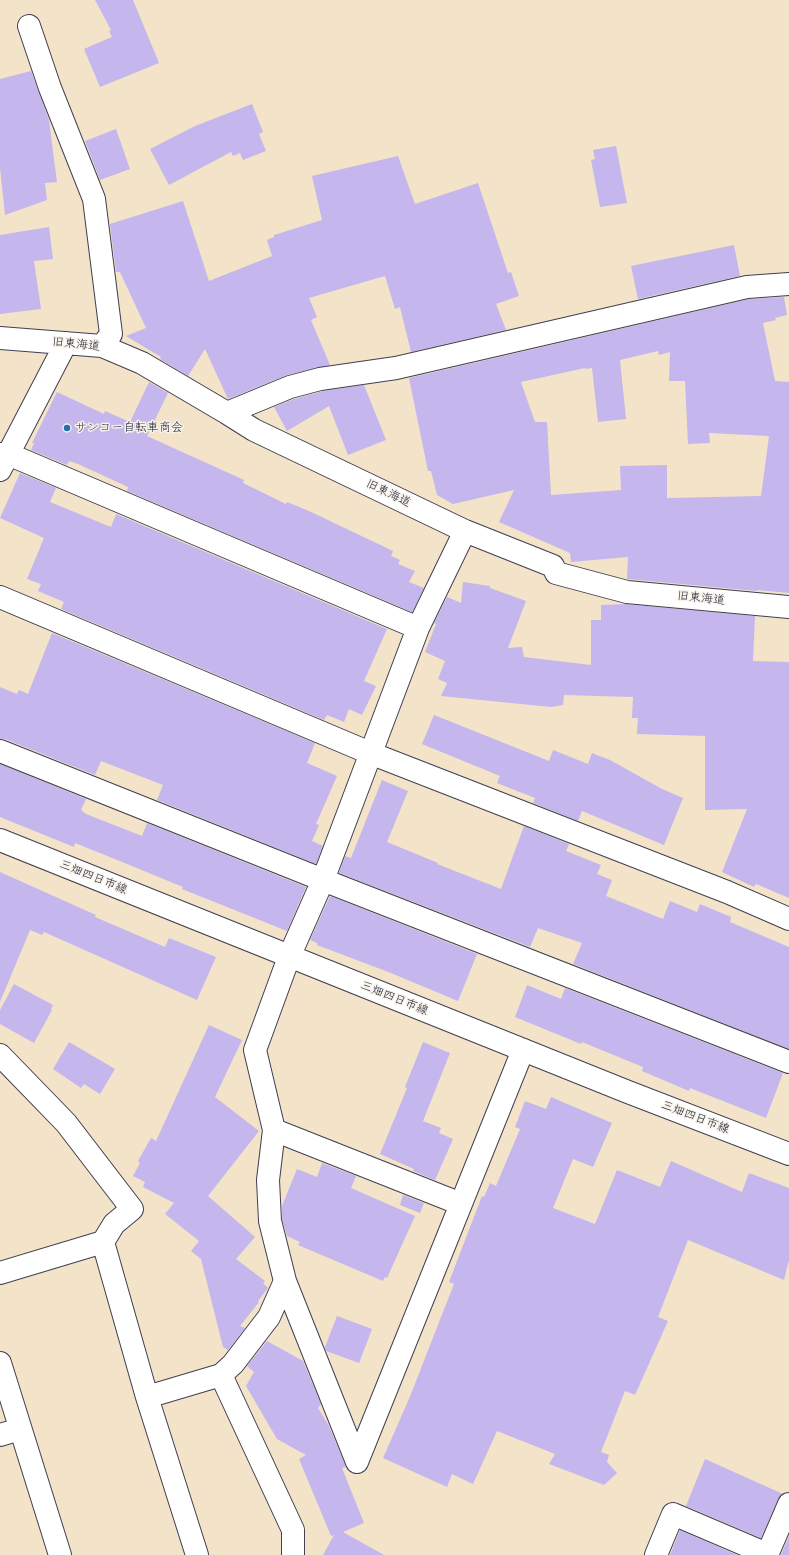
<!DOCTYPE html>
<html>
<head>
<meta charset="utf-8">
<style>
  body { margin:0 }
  canvas { display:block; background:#f2e3c9 }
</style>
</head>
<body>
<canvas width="789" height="1555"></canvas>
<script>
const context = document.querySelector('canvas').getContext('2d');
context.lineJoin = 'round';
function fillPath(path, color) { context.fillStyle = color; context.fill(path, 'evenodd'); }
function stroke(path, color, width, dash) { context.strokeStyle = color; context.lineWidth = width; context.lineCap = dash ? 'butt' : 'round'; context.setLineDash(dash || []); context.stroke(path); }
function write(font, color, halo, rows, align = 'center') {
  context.font = font + ' Mynerve,"Klee One",sans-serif'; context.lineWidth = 3; context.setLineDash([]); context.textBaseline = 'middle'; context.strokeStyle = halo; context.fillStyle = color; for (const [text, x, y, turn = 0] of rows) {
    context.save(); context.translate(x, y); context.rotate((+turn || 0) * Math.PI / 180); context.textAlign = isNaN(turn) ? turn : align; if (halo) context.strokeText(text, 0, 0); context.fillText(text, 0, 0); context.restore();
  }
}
fillPath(new Path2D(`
  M 95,0 L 133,0 L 159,63 L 100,87 L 84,49 L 112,37 L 109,31 L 111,30 Z
  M 31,71 L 49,120 L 57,182 L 45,183 L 47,200 L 5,215 L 0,168 L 0,79 Z
  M 252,104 L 263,132 L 259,134 L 266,151 L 243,160 L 240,153 L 233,156 L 231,152 L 169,185 L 150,149 L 195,126 Z
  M 116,129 L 130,169 L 100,180 L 85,141 Z
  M 616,146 L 627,203 L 600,207 L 591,160 L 595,159 L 593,150 Z
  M 398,156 L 415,204 L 478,183 L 508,273 L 511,272 L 519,296 L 496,304 L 506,330 L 411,352 L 400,307 L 395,309 L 385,276 L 309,298 L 317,317 L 311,320 L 330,365 L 287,375 L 228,399 L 205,349 L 188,376 L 160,359 L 161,357 L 126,336 L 146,328 L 120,272 L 116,272 L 110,224 L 183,201 L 209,281 L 272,256 L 267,240 L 274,237 L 274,235 L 322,220 L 312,176 Z
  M 49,227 L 53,259 L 34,261 L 41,309 L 0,314 L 0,235 Z
  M 734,245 L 740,276 L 638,299 L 631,266 Z
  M 784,297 L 787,315 L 775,318 L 776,320 L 763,323 L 775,381 L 789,382 L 789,593 L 757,590 L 757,591 L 627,579 L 628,557 L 571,562 L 570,553 L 499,522 L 514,490 L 453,504 L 437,495 L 431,471 L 428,471 L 409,378 L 749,299 ZM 658,351 L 659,355 L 670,352 L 669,381 L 685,381 L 688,444 L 710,443 L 709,433 L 769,436 L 761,496 L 667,498 L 667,465 L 620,466 L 621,490 L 551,495 L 547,422 L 535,422 L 521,382 L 585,368 L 586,369 L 592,368 L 598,422 L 626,419 L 620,360 Z
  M 149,382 L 168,393 L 147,436 L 244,480 L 243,483 L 286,504 L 287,502 L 309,511 L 393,551 L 391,556 L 400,560 L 398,564 L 415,571 L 409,582 L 424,588 L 412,612 L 127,491 L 128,487 L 78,464 L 69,461 L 67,465 L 31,450 L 34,443 L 32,443 L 57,392 L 104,414 L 105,411 L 130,422 Z
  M 364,385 L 386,440 L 348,455 L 329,406 L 287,431 L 274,407 L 294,399 L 323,391 Z
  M 20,473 L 56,488 L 50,502 L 111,527 L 116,514 L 387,629 L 364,681 L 376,686 L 362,715 L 349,709 L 344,722 L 327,715 L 324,720 L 61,609 L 64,602 L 38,591 L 41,584 L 27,579 L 44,538 L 0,518 Z
  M 463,582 L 490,586 L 490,588 L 526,601 L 508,648 L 522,647 L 524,657 L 591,665 L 591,620 L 601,620 L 601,605 L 626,604 L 755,616 L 753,661 L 789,662 L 789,898 L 756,884 L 754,887 L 722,872 L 747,809 L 705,810 L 705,736 L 637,734 L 638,718 L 632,718 L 633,697 L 564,695 L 563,705 L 551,707 L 441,696 L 447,683 L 438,679 L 445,661 L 425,652 L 436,624 L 434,623 L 447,597 L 461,603 Z
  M 52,633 L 315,743 L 307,763 L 337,776 L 316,824 L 319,825 L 312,841 L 323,846 L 316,864 L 157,800 L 163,785 L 101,761 L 95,775 L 5,739 L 0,739 L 0,687 L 17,694 L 19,690 L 28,694 Z
  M 434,715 L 549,761 L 553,750 L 588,764 L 592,753 L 610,760 L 662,789 L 683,798 L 664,845 L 582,811 L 578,821 L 533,803 L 535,798 L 497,783 L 500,776 L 422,744 Z
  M 0,764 L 86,799 L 81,810 L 86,814 L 142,836 L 147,823 L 306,887 L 287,931 L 182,889 L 183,887 L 132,866 L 75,843 L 74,847 L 0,817 Z
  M 382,780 L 408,791 L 387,842 L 438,863 L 437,864 L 501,889 L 524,826 L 569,844 L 566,851 L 601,865 L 597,874 L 612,880 L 606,896 L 663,919 L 670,901 L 697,912 L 700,904 L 731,917 L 730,922 L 789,947 L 789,1049 L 573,964 L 582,943 L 538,928 L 530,947 L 339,873 L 345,856 L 351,858 Z
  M 0,872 L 96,915 L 95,917 L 165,947 L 169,938 L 216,957 L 197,1000 L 44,932 L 42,935 L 30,930 L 0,1002 Z
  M 330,896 L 477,954 L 458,1001 L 391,973 L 317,945 L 317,943 L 310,940 Z
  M 14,984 L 53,1005 L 51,1009 L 52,1010 L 34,1043 L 0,1024 L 0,1010 Z
  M 527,985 L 561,999 L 565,988 L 783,1073 L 766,1118 L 690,1088 L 689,1091 L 642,1071 L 643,1067 L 582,1042 L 581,1044 L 515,1017 Z
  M 209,1025 L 242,1040 L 215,1097 L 259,1131 L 208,1196 L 255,1237 L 236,1259 L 265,1281 L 263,1283 L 268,1288 L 258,1301 L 259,1302 L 240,1326 L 245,1328 L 228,1350 L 223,1347 L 201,1259 L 191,1251 L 199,1241 L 165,1214 L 174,1203 L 143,1187 L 145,1182 L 133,1176 L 140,1163 L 138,1161 L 151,1138 L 156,1141 Z
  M 69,1042 L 115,1069 L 100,1094 L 84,1084 L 81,1088 L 53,1069 Z
  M 423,1042 L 450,1053 L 423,1121 L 441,1128 L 439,1133 L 453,1139 L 435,1180 L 413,1171 L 414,1169 L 380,1154 L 407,1088 L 405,1087 Z
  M 551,1097 L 612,1123 L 593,1167 L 573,1159 L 553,1208 L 595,1224 L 617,1170 L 660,1187 L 671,1161 L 742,1192 L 749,1173 L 789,1188 L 789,1260 L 784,1280 L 688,1240 L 658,1317 L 668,1321 L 635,1395 L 625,1391 L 601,1452 L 609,1455 L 607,1462 L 617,1473 L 604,1485 L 549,1464 L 555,1454 L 497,1431 L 473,1484 L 452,1474 L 447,1487 L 383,1458 L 409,1399 L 454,1284 L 449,1282 L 482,1196 L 484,1197 L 490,1183 L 496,1186 L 520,1129 L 515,1127 L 525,1101 L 546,1109 Z
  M 322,1163 L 356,1176 L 351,1188 L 415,1216 L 387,1278 L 385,1277 L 383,1281 L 298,1245 L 300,1242 L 287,1236 L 282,1219 L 282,1206 L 297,1169 L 317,1177 Z
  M 403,1195 L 424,1203 L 420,1213 L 400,1205 Z
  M 337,1316 L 372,1329 L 359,1363 L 326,1351 L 325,1347 Z
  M 267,1341 L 303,1361 L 321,1404 L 318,1408 L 329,1426 L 346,1467 L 342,1468 L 364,1523 L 343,1532 L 384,1555 L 323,1555 L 334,1535 L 331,1536 L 299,1459 L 306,1455 L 277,1439 L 246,1386 L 254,1372 L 247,1366 Z
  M 705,1459 L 783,1494 L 778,1499 L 761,1538 L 686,1506 Z
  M 680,1530 L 737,1555 L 670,1555 Z
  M 789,1536 L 789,1555 L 781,1555 Z`), '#c5b6ed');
const minor = new Path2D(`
  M 29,26 L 50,88 L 94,199 L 111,334 L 102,346
  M 0,338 L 102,346 L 142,363 L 227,413 L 254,430 L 465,531 L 553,566 L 556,573 L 627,592 L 789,607
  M 227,413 L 290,387 L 320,379 L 396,368 L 747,287 L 789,284
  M 0,454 L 8,454 L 418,628
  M 0,470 L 66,343
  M 0,597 L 370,753 L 727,892 L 789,919
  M 0,751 L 323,880 L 789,1062
  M 0,1055 L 66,1123 L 132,1209 L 114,1224 L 103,1242 L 0,1273
  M 274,1130 L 461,1204
  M 103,1242 L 147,1397 L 197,1555
  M 0,1363 L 60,1555
  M 221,1375 L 233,1364 L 269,1317 L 285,1281
  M 147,1397 L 221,1375 L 293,1530 L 293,1555
  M 0,1435 L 20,1429
  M 357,1462 L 285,1281 L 270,1221 L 268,1180 L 274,1130 L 255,1050 L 289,957 L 323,880 L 418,628 L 465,531
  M 357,1462 L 523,1050
  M 656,1555 L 673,1514 L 767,1554
  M 767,1555 L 789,1504`);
const secondary = new Path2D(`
  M 0,840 L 628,1092 L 789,1154`);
stroke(minor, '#413f50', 24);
stroke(secondary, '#413f50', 24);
stroke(minor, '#fff', 22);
stroke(secondary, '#fff', 22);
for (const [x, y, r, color] of [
  [67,428,4,"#1f6fb2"]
]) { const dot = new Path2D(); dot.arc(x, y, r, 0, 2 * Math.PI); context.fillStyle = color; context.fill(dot); stroke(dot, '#f7f3e8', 1.5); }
write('12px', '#22223b', '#f7f3e8', [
  ["旧東海道",76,345,6],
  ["旧東海道",388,494,26],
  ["旧東海道",701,599,6],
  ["三畑四日市線",93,878,22],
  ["三畑四日市線",394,999,22],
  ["三畑四日市線",695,1118,21]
]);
write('12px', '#22223b', '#f7f3e8', [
  ["サンコー自転車商会",75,428]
], 'left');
</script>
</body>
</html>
